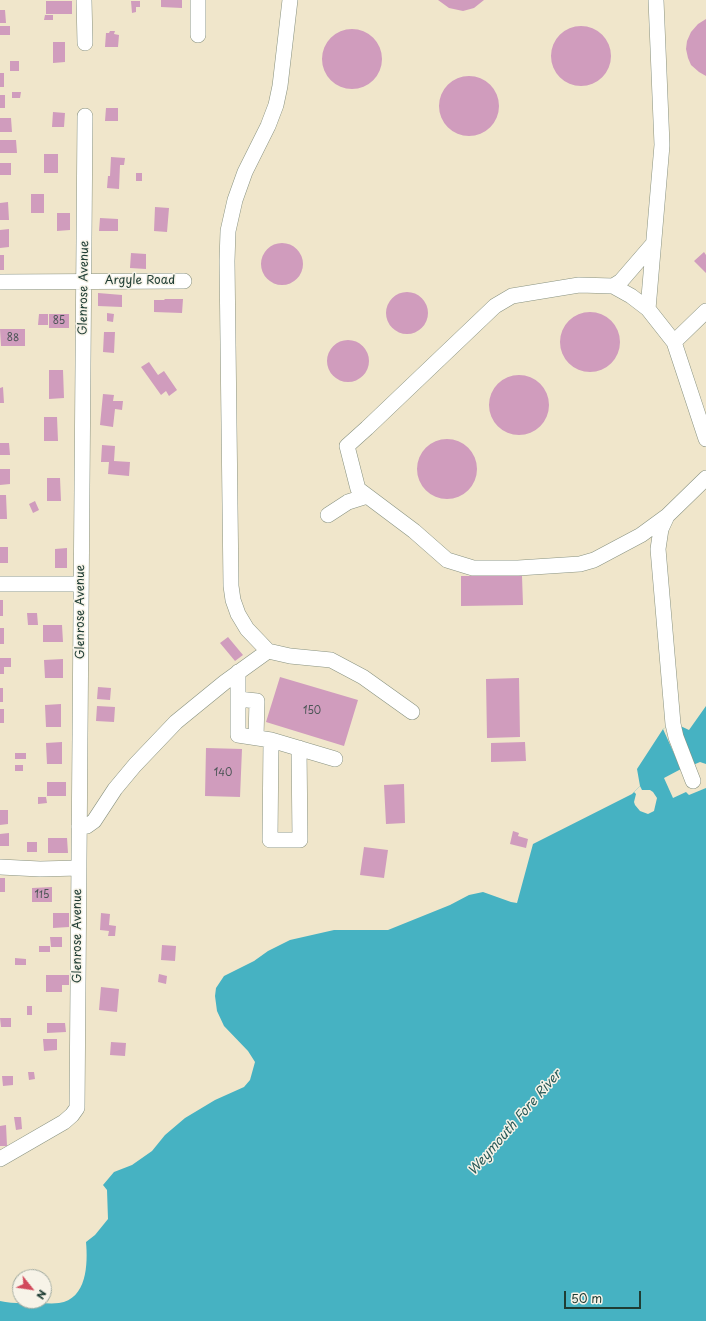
<!DOCTYPE html>
<html>
<head>
<meta charset="utf-8">
<style>
  body { margin:0 }
  #map { position:relative; width:706px; height:1321px; overflow:hidden; background:#f0e6cb; font-family:"Playpen Sans",sans-serif }
  canvas { display:block }
  .north { position:absolute; left:12px; top:1269px; width:40px; height:40px; box-sizing:border-box; background:#f7f3e8; border:1px solid #a1aaa0; border-radius:50%; rotate:120deg; font-size:11px; font-weight:700; line-height:16px; text-align:center; color:#1f3d34 }
  .north::after { content:''; display:block; margin:auto; width:14px; height:18px; background:#d1495b; clip-path:polygon(50% 0,100% 100%,50% 72%,0 100%) }
  .scale { position:absolute; left:564px; top:1291px; width:77px; height:18px; box-sizing:border-box; border:2px solid #1f3d34; border-top:0; padding-left:5px; font-size:12px; line-height:14px; white-space:nowrap; color:#1f3d34; -webkit-text-stroke:3px #f7f3e8; paint-order:stroke }
</style>
</head>
<body>
<div id="map">
<canvas width="706" height="1321"></canvas>
<div class="north">N</div>
<div class="scale">50 m</div>
</div>
<script>
const context = document.querySelector('canvas').getContext('2d');
context.lineJoin = 'round';
function fillPath(path, color) { context.fillStyle = color; context.fill(path, 'evenodd'); }
function stroke(path, color, width, dash) { context.strokeStyle = color; context.lineWidth = width; context.lineCap = dash ? 'butt' : 'round'; context.setLineDash(dash || []); context.stroke(path); }
function write(font, color, halo, rows, align = 'center') {
  context.font = font + ' "Playpen Sans",sans-serif'; context.lineWidth = 3; context.setLineDash([]); context.textBaseline = 'middle'; context.strokeStyle = halo; context.fillStyle = color; for (const [text, x, y, turn = 0] of rows) {
    context.save(); context.translate(x, y); context.rotate((+turn || 0) * Math.PI / 180); context.textAlign = isNaN(turn) ? turn : align; if (halo) context.strokeText(text, 0, 0); context.fillText(text, 0, 0); context.restore();
  }
}
fillPath(new Path2D(`
  M 706,706 L 706,1321 L 0,1321 L 0,1301 C 12,1304 25,1303 37,1303 C 44,1303 52,1304 59,1303 C 87,1299 88,1264 86,1242 L 95,1235 L 108,1219 L 107,1190 L 103,1185 L 114,1172 L 132,1165 L 152,1151 L 165,1135 L 185,1118 L 215,1100 L 244,1087 L 250,1080 L 255,1062 L 248,1051 L 224,1026 L 217,1011 L 215,996 L 216,988 L 224,976 L 254,961 L 268,951 L 290,940 L 334,930 L 388,930 L 450,905 L 469,895 L 483,892 L 511,902 L 517,903 L 533,844 L 632,794 L 640,786 L 637,769 L 663,729 L 674,723 L 689,730 Z`), '#46b2c2');
fillPath(new Path2D(`
  M 674,723 L 693,765 L 700,762 L 706,764 L 706,788 L 689,795 L 686,792 L 673,798 L 664,778 L 681,769 L 663,729 Z
  M 640,786 L 642,790 L 650,790 L 653,792 L 657,798 L 654,811 L 648,814 L 640,811 L 635,805 L 634,802 L 636,794 L 634,792 Z`), '#f0e6cb');
fillPath(new Path2D(`
  M 161,0 L 182,0 L 182,8 L 161,7 Z
  M 438,0 L 484,0 L 474,8 L 463,11 L 449,8 Z
  M 46,1 L 72,1 L 72,14 L 46,14 Z
  M 131,1 L 140,1 L 140,7 L 136,7 L 136,12 L 132,13 Z
  M 0,10 L 5,10 L 6,23 L 0,23 Z
  M 45,15 L 53,15 L 53,20 L 44,20 Z
  M 706,19 L 706,76 L 699,72 L 691,65 L 688,58 L 686,49 L 687,41 L 691,32 L 698,24 Z
  M 0,26 L 10,26 L 10,35 L 0,35 Z
  M551 56a30 30 0 1 1 60 0a30 30 0 1 1-60 0Z
  M322 59a30 30 0 1 1 60 0a30 30 0 1 1-60 0Z
  M 110,31 L 115,31 L 114,34 L 119,35 L 118,47 L 105,47 L 106,33 L 109,33 Z
  M 53,42 L 65,42 L 65,62 L 53,63 Z
  M 10,61 L 19,61 L 19,71 L 10,71 Z
  M 0,73 L 4,73 L 4,87 L 0,87 Z
  M439 106a30 30 0 1 1 60 0a30 30 0 1 1-60 0Z
  M 12,92 L 21,92 L 20,98 L 12,98 Z
  M 0,95 L 5,95 L 5,108 L 0,108 Z
  M 106,108 L 118,108 L 118,121 L 105,121 Z
  M 53,112 L 65,113 L 64,127 L 52,127 Z
  M 0,118 L 11,118 L 12,132 L 0,132 Z
  M 0,140 L 16,140 L 17,153 L 0,153 Z
  M 44,154 L 58,154 L 58,173 L 44,173 Z
  M 111,157 L 125,158 L 124,165 L 120,165 L 119,189 L 107,188 L 108,176 L 110,176 Z
  M 0,163 L 11,163 L 11,175 L 0,175 Z
  M 136,173 L 142,173 L 142,181 L 136,181 Z
  M 31,194 L 44,194 L 44,213 L 31,213 Z
  M 8,202 L 9,220 L 0,220 L 0,203 Z
  M 155,207 L 169,208 L 167,232 L 154,231 Z
  M 57,213 L 70,213 L 70,230 L 57,231 Z
  M 100,218 L 118,219 L 118,231 L 99,231 Z
  M 9,229 L 9,247 L 0,248 L 0,230 Z
  M261 264a21 21 0 1 1 42 0a21 21 0 1 1-42 0Z
  M 704,252 L 706,255 L 706,273 L 694,261 Z
  M 131,253 L 146,254 L 146,269 L 130,268 Z
  M 0,255 L 4,255 L 4,270 L 0,270 Z
  M386 313a21 21 0 1 1 42 0a21 21 0 1 1-42 0Z
  M 98,293 L 122,295 L 122,307 L 98,306 Z
  M 165,299 L 183,299 L 182,313 L 154,312 L 154,300 L 164,300 Z
  M560 342a30 30 0 1 1 60 0a30 30 0 1 1-60 0Z
  M 107,313 L 114,314 L 113,322 L 107,321 Z
  M 39,314 L 48,314 L 48,325 L 38,325 Z
  M 49,314 L 69,314 L 69,328 L 49,328 Z
  M 0,329 L 25,329 L 25,346 L 1,346 Z
  M 104,332 L 115,332 L 114,353 L 103,352 Z
  M327 361a21 21 0 1 1 42 0a21 21 0 1 1-42 0Z
  M 149,362 L 158,375 L 164,371 L 177,390 L 169,396 L 166,391 L 161,395 L 141,367 Z
  M 49,370 L 63,370 L 64,398 L 49,399 Z
  M489 405a30 30 0 1 1 60 0a30 30 0 1 1-60 0Z
  M 3,387 L 4,403 L 0,403 L 0,388 Z
  M 103,394 L 114,395 L 113,401 L 123,401 L 122,410 L 115,409 L 113,427 L 100,425 Z
  M 44,417 L 57,417 L 58,441 L 44,441 Z
  M417 469a30 30 0 1 1 60 0a30 30 0 1 1-60 0Z
  M 0,443 L 9,443 L 10,455 L 0,455 Z
  M 102,445 L 115,446 L 114,461 L 130,462 L 129,476 L 108,474 L 109,462 L 101,462 Z
  M 0,469 L 10,469 L 10,484 L 0,485 Z
  M 47,478 L 60,478 L 61,501 L 47,501 Z
  M 0,495 L 6,495 L 7,519 L 0,519 Z
  M 35,501 L 39,510 L 33,513 L 29,504 Z
  M 0,547 L 8,547 L 8,563 L 0,563 Z
  M 67,548 L 67,568 L 55,568 L 55,549 Z
  M 461,576 L 522,576 L 523,605 L 461,606 Z
  M 0,600 L 3,600 L 3,616 L 0,616 Z
  M 27,613 L 37,613 L 38,625 L 28,625 Z
  M 43,625 L 62,625 L 63,642 L 43,642 Z
  M 0,628 L 4,628 L 4,644 L 0,644 Z
  M 228,637 L 243,655 L 235,661 L 220,643 Z
  M 0,658 L 11,658 L 11,667 L 4,667 L 4,674 L 0,674 Z
  M 63,659 L 63,678 L 45,678 L 44,660 Z
  M 280,677 L 358,700 L 344,746 L 266,722 Z
  M 519,678 L 520,737 L 487,738 L 486,679 Z
  M 98,687 L 111,688 L 110,700 L 97,699 Z
  M 0,688 L 3,688 L 3,702 L 0,702 Z
  M 61,704 L 61,727 L 46,727 L 45,705 Z
  M 97,706 L 115,707 L 114,722 L 96,721 Z
  M 0,709 L 4,709 L 4,723 L 0,723 Z
  M 62,742 L 62,764 L 47,764 L 46,743 Z
  M 525,742 L 526,761 L 491,762 L 491,743 Z
  M 206,748 L 242,749 L 240,797 L 205,796 Z
  M 15,753 L 26,753 L 26,759 L 15,759 Z
  M 15,765 L 23,765 L 23,771 L 15,771 Z
  M 47,782 L 66,782 L 66,796 L 47,796 Z
  M 404,784 L 405,823 L 386,824 L 384,785 Z
  M 38,797 L 46,797 L 47,803 L 38,804 Z
  M 0,810 L 8,810 L 8,824 L 0,825 Z
  M 513,831 L 519,833 L 518,836 L 528,839 L 526,848 L 510,844 Z
  M 9,833 L 9,846 L 0,846 L 0,834 Z
  M 48,838 L 67,838 L 68,853 L 48,853 Z
  M 27,842 L 37,842 L 37,852 L 27,852 Z
  M 364,847 L 388,850 L 384,878 L 360,875 Z
  M 0,878 L 5,878 L 5,892 L 0,892 Z
  M 52,887 L 52,902 L 32,902 L 32,888 Z
  M 53,913 L 69,913 L 69,927 L 53,928 Z
  M 101,913 L 110,914 L 109,925 L 116,926 L 115,936 L 108,936 L 109,931 L 100,930 Z
  M 50,937 L 62,937 L 62,947 L 51,947 Z
  M 162,945 L 176,946 L 175,961 L 161,960 Z
  M 39,946 L 50,946 L 50,952 L 39,952 Z
  M 15,958 L 26,959 L 26,965 L 15,965 Z
  M 159,974 L 167,976 L 166,984 L 158,982 Z
  M 46,975 L 69,975 L 69,985 L 62,985 L 62,992 L 46,992 Z
  M 101,987 L 119,989 L 117,1012 L 99,1010 Z
  M 27,1006 L 32,1006 L 32,1015 L 27,1015 Z
  M 0,1018 L 11,1018 L 11,1027 L 1,1027 Z
  M 47,1023 L 65,1023 L 66,1032 L 47,1033 Z
  M 43,1039 L 57,1039 L 57,1050 L 44,1051 Z
  M 111,1042 L 126,1043 L 125,1056 L 110,1055 Z
  M 28,1072 L 34,1072 L 35,1079 L 29,1080 Z
  M 2,1076 L 13,1076 L 13,1085 L 3,1086 Z
  M 14,1117 L 21,1117 L 22,1129 L 16,1130 Z
  M 6,1125 L 7,1146 L 0,1146 L 0,1126 Z`), '#d09cbd');
const minor = new Path2D(`
  M 84,0 L 85,43
  M 198,0 L 198,35
  M 290,0 L 280,86 L 276,105 L 268,126 L 245,172 L 235,200 L 228,231 L 227,261 L 231,586 L 233,600 L 238,614 L 247,629 L 268,651 L 290,656 L 331,660 L 363,677 L 412,712
  M 656,0 L 662,145 L 648,309 L 674,342 L 706,439
  M 0,282 L 184,281
  M 613,286 L 621,281 L 653,244
  M 648,309 L 631,296 L 613,286 L 579,285 L 512,296 L 495,306 L 367,428 L 347,446 L 358,489 L 414,531 L 447,560 L 473,568 L 518,568 L 580,564 L 594,560 L 641,535 L 667,516
  M 674,342 L 706,311
  M 328,515 L 348,502 L 367,496
  M 0,584 L 81,584
  M 238,672 L 238,735 L 271,740 L 270,840 L 300,840 L 299,748
  M 238,699 L 257,701 L 256,737
  M 271,740 L 335,759
  M 693,781 L 676,737 L 673,724 L 658,549 L 661,529 L 667,516 L 706,478
  M 79,827 L 87,826 L 94,821 L 115,789 L 135,765 L 176,722 L 225,682 L 268,651
  M 0,867 L 40,869 L 79,868
  M 0,1159 L 64,1122 L 72,1115 L 77,1108 L 85,116`);
stroke(minor, '#889280', 16);
stroke(minor, '#fff', 15);
write('10px', '#4b5556', null, [
  ["85",59,321],
  ["88",13,338],
  ["150",312,711],
  ["140",223,773],
  ["115",42,895]
]);
write('12px', '#1f3d34', '#f7f3e8', [
  ["Argyle Road",140,281],
  ["Glenrose Avenue",84,288,-89],
  ["Glenrose Avenue",81,612,-90],
  ["Glenrose Avenue",78,936,-90]
]);
write('italic 13px', '#295a58', '#f7f3e8', [
  ["Weymouth Fore River",515,1123,-49]
]);
</script>
</body>
</html>
